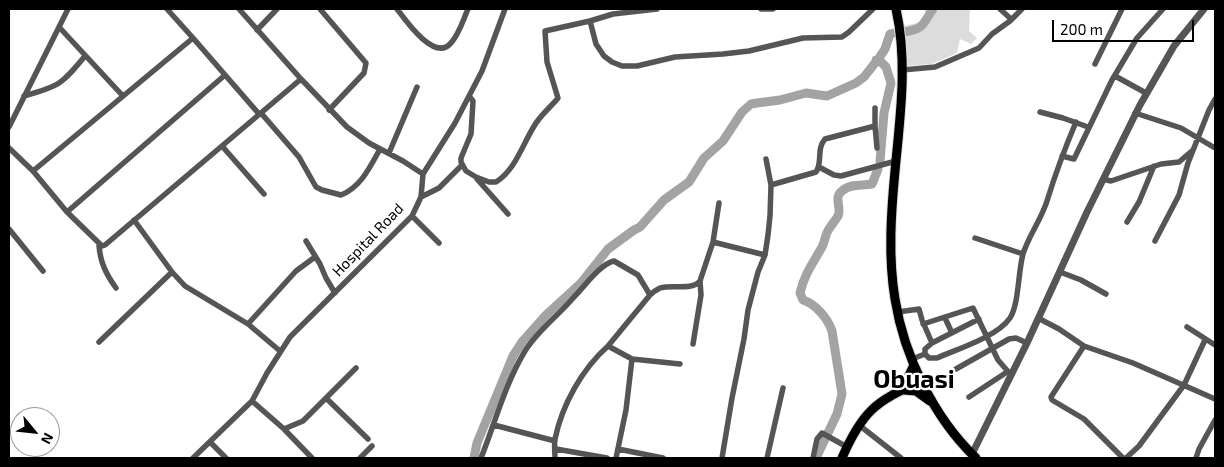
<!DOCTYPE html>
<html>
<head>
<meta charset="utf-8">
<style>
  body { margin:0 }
  #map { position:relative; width:1224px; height:467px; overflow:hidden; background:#fff; font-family:"Exo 2",sans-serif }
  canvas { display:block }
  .frame { position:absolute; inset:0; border:10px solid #000; pointer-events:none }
  .north { position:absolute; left:10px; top:407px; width:50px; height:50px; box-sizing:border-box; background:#fff; border:1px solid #999; border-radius:50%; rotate:118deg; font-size:14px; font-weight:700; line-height:20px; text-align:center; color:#000 }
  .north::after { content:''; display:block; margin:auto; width:18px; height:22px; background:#000; clip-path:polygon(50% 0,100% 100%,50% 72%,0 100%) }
  .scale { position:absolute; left:1052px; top:20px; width:142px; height:22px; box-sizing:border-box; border:2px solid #000; border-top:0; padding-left:6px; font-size:15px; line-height:18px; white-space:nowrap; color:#000; -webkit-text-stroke:4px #fff; paint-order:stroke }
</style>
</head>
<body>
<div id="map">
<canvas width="1224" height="467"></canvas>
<div class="frame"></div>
<div class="north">N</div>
<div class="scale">200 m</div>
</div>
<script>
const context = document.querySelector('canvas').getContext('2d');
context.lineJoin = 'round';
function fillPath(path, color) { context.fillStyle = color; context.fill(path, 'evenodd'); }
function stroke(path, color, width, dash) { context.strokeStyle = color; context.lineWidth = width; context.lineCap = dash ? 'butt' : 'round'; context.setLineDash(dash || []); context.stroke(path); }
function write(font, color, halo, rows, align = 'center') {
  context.font = font + ' "Exo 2",sans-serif'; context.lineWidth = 4.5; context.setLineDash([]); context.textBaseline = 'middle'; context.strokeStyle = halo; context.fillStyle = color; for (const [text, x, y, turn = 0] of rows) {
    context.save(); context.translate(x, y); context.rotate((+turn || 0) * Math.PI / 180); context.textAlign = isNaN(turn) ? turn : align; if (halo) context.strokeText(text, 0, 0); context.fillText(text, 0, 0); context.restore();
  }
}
fillPath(new Path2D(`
  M 924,9 L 970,9 L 969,31 L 977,38 L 971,44 L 960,39 L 957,53 L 932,64 L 905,66 L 903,26 L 922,22 L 926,15 Z`), '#dcdcdc');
stroke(new Path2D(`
  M 904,32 C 925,29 923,23 933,9
  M 876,60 L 881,62 L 886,67 L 891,83 L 884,113 L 880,161
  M 474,458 L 477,443 L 513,356 L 522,342 L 546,315 L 581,283 L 608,249 L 634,230 L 640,227 L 664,200 L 689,182 L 704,158 L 723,141 L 742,112 L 751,104 L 757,103 L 780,100 L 806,93 L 827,96 L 856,83 L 864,77 L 879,58 L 885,49 L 890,34 L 894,33
  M 816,458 L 837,414 L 842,394 L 832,331 C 828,319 816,304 803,300 L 800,293 C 804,275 813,263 822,247 C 825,242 825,234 829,229 C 832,224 835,221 838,216 C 842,207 833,198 842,191 C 851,183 862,186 872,184 L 878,169`), '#a3a3a3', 9);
const primary = new Path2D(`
  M 896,9 C 908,62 900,117 895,171 C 891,213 888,257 895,299 C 904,356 934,418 976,458
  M 903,388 L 914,365
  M 904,390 L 916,391 L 930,401
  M 842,458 C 861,414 876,399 921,382`);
stroke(primary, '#dbdbdb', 11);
stroke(new Path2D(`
  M 167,9 L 193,38
  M 239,9 L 301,79 L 347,127 L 369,143 L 403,161 L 423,174
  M 320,9 L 366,63 L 364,73 L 329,110
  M 397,9 C 406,21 434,61 450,44 C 459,35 463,20 468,9
  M 657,9 L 613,14 L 590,21 L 596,44 L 604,56 L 612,62 L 622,66 L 637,66 L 675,57 L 723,54 L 749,51 L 803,38 L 842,37 L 849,32 L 873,9
  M 761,9 L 773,9
  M 1000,9 L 1011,19
  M 59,27 L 122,95
  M 257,30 L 277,9
  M 1095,64 L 1122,9
  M 902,70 L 935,67 L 979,48 L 992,34 L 1010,21 L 1022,9
  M 1115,76 L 1146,93
  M 24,96 C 60,86 62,84 85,56
  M 469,96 L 473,101 L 471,134 L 461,158 L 461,162 L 466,171 L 476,177 L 489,182 L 496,182 C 515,170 522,146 533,128 C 539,116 550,108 558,98 L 547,62 L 545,31 L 590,21
  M 875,108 L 875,126 L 877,148
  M 1040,112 L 1063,118 L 1088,127
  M 261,113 L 299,157 L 316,187 L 322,190 L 341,195 C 361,187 370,167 380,149
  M 1135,113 L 1181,128 L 1215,148
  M 9,127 L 68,9
  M 222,146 L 264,194
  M 9,148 L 33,171 L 67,212 L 102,246 L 105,245 L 301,79
  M 389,153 L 417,87
  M 1062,156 L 1074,159 L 1112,80 L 1137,38 L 1163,9
  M 819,167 L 834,175 L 841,176 L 896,161
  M 33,171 L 193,38 L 259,114
  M 423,174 L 455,123 L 482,71 L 505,9
  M 477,179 L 508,214
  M 1103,179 L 1111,181 L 1161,164 L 1179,162 L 1193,150
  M 771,185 L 816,172 C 823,162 816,149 825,139 L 875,126
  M 421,197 L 439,188 L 462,165
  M 67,212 L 225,75
  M 412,216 L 439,243
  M 134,220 L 172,272 L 185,286 L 248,324 L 280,351
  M 1127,222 L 1139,202 L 1154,166
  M 9,229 L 43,271
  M 975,238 L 1023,254
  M 306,241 L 320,264 L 326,278 L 335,293
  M 1155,241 L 1179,195 L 1188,163 L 1209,110 L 1215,99
  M 713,242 L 765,255
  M 99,245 C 100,262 106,274 116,288
  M 1060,272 L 1081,280 L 1106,294
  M 650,295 C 653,292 656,290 660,288 C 672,284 692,291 700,281 L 713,242 L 719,203
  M 898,312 L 919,309 L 922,320 L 932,343
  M 945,318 L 952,333
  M 1038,318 L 1059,329 L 1084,346 L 1133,363 L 1215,399
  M 248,324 L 296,271 L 315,257
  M 923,324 L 973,308 L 998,360 L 1011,375
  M 1187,327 L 1215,345
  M 99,342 L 172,272
  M 693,344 L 701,295 L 700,281
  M 1084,346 L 1051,397 L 1052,400 L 1084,419 L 1123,458
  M 925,354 L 925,349 L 932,343 L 979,319
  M 632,359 L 680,364
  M 912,359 L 925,354 L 929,358 L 937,358 C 957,349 997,337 1010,318 C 1019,304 1018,272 1023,254 C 1029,235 1041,220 1047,201 C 1055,175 1065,148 1076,122
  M 956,369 L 1009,339 L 1016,338 L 1027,343
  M 969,397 L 1007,372
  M 326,398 L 368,439
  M 252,401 L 284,429 L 312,458
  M 494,425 L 555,441
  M 859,425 L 901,458
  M 284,429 L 303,421 L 356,368
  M 210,442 L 226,458
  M 556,449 L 607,458
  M 618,449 L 663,458
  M 193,458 L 252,401 L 267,373 L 290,337 L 412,216 L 421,197 L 423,174
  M 360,458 L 372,446
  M 481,458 C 495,423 505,384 525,351 C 538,330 558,316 574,297 C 584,287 600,264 614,261 L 638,275 L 650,295 L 608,346
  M 555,458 C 555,452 554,445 555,439 C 562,405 582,369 608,346 L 632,359 L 626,410 L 616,458
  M 722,458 L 732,398 L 744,339 L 748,310 L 758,272 L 765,255 L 768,235 L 770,216 L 771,185 L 766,159
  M 767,458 L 783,388
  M 813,458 L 817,439 L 822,433 L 847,447
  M 1126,458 L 1139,446 L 1184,385 L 1205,340
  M 1196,458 L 1199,449 L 1215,420`), '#555', 5.5);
stroke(new Path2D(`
  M 972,454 L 1027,343 L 1087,212 L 1140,105 L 1174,46 L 1204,9`), '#555', 7);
stroke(primary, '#000', 9);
write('15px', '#000', '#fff', [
  ["Hospital Road",368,240,-46]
]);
write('bold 25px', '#000', '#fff', [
  ["Obuasi",914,380]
]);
</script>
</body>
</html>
